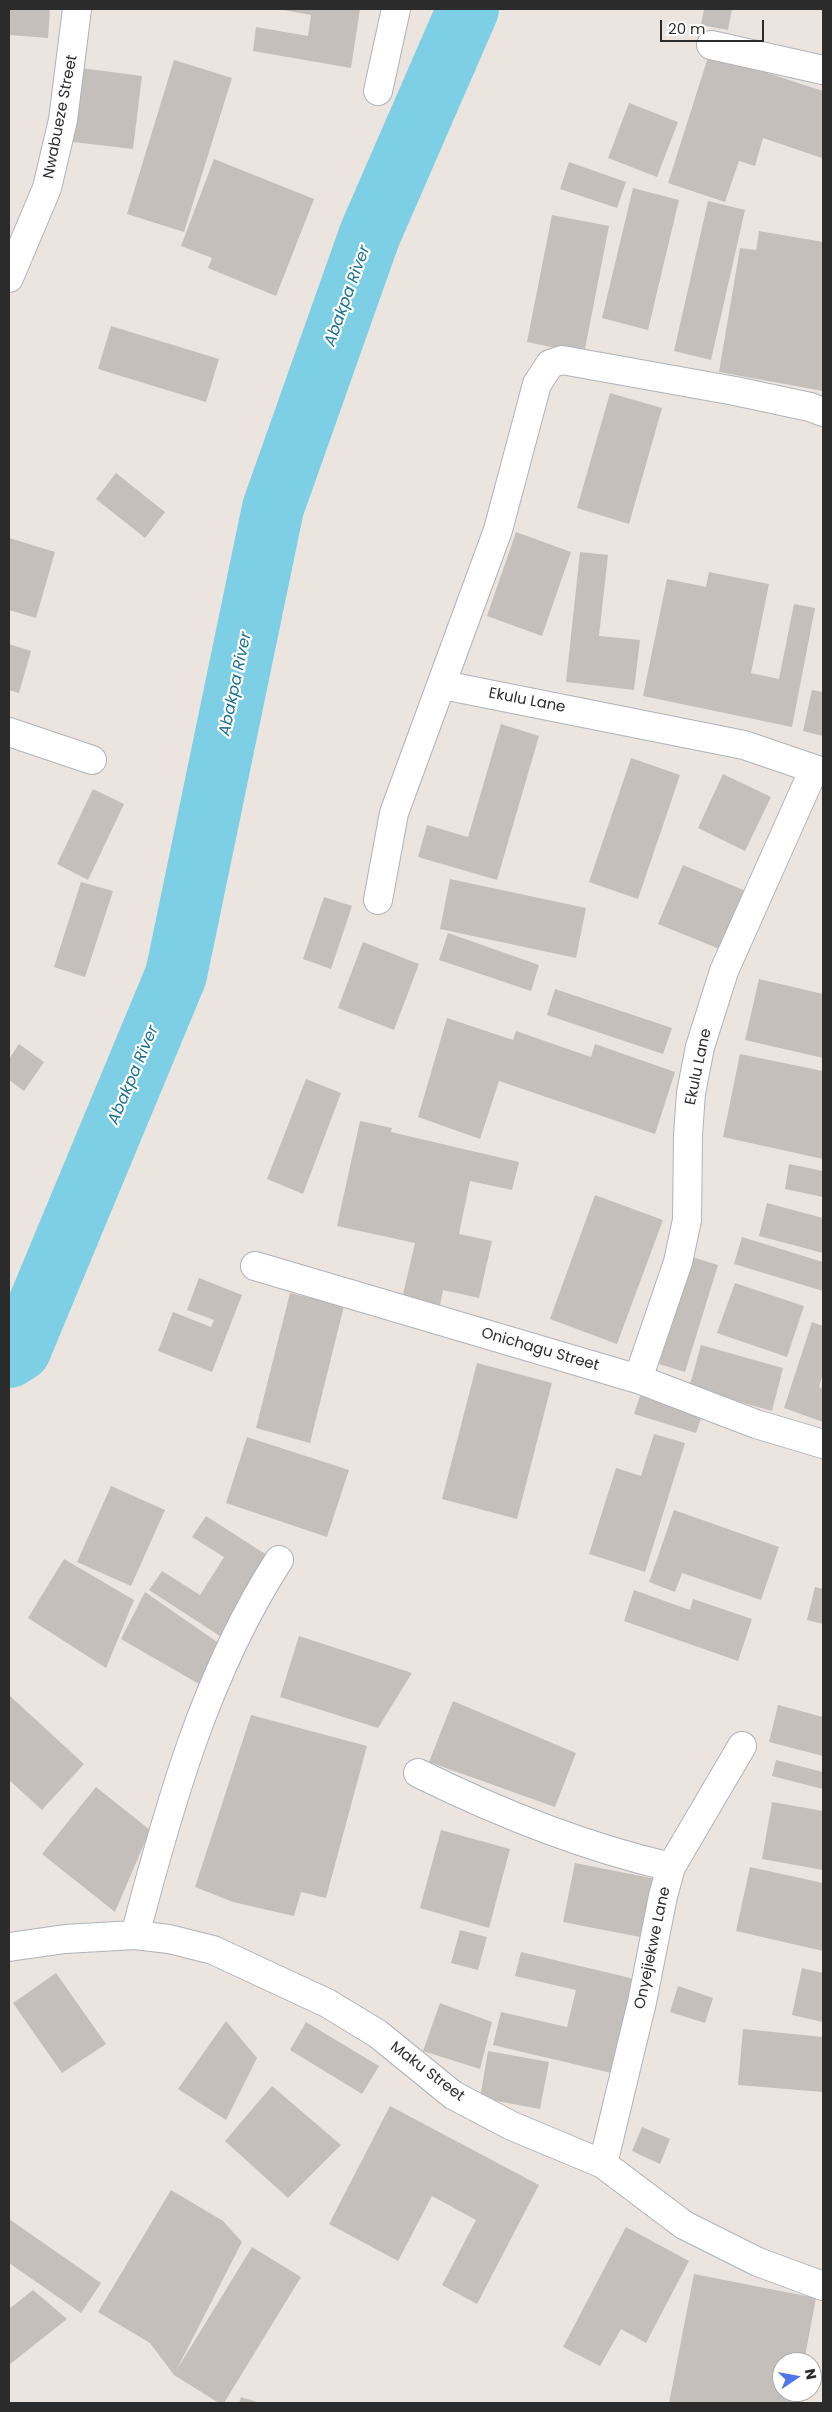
<!DOCTYPE html>
<html>
<head>
<meta charset="utf-8">
<style>
  body { margin:0 }
  #map { position:relative; width:832px; height:2412px; overflow:hidden; background:#ece5df; font-family:Poppins,sans-serif }
  canvas { display:block }
  .frame { position:absolute; inset:0; border:10px solid #2b2b2b; pointer-events:none }
  .north { position:absolute; left:772px; top:2352px; width:50px; height:50px; box-sizing:border-box; background:#fff; border:1px solid #aaa; border-radius:50%; rotate:78deg; font-size:14px; font-weight:700; line-height:20px; text-align:center; color:#2b2b2b }
  .north::after { content:''; display:block; margin:auto; width:18px; height:22px; background:#4e76e9; clip-path:polygon(50% 0,100% 100%,50% 72%,0 100%) }
  .scale { position:absolute; left:660px; top:20px; width:104px; height:22px; box-sizing:border-box; border:2px solid #2b2b2b; border-top:0; padding-left:6px; font-size:15px; line-height:18px; white-space:nowrap; color:#2b2b2b; -webkit-text-stroke:4px #fff; paint-order:stroke }
</style>
</head>
<body>
<div id="map">
<canvas width="832" height="2412"></canvas>
<div class="frame"></div>
<div class="north">N</div>
<div class="scale">20 m</div>
</div>
<script>
const context = document.querySelector('canvas').getContext('2d');
context.lineJoin = 'round';
function stroke(path, color, width, dash) { context.strokeStyle = color; context.lineWidth = width; context.lineCap = dash ? 'butt' : 'round'; context.setLineDash(dash || []); context.stroke(path); }
function fillPath(path, color) { context.fillStyle = color; context.fill(path, 'evenodd'); }
function write(font, color, halo, rows, align = 'center') {
  context.font = font + ' Poppins,sans-serif'; context.lineWidth = 4.5; context.setLineDash([]); context.textBaseline = 'middle'; context.strokeStyle = halo; context.fillStyle = color; for (const [text, x, y, turn = 0] of rows) {
    context.save(); context.translate(x, y); context.rotate((+turn || 0) * Math.PI / 180); context.textAlign = isNaN(turn) ? turn : align; if (halo) context.strokeText(text, 0, 0); context.fillText(text, 0, 0); context.restore();
  }
}
stroke(new Path2D(`
  M 9,1357 L 20,1350 L 176,975 L 273,508 L 370,234 L 468,9`), '#7ccfe4', 62);
fillPath(new Path2D(`
  M 9,9 L 50,9 L 48,38 L 9,35 Z
  M 277,9 L 360,9 L 351,68 L 253,51 L 256,27 L 308,36 L 311,15 Z
  M 704,9 L 732,9 L 728,30 L 701,25 Z
  M 709,54 L 823,91 L 822,158 L 763,138 L 755,166 L 739,161 L 725,202 L 668,183 Z
  M 174,60 L 232,78 L 184,232 L 127,214 Z
  M 81,68 L 142,76 L 133,149 L 73,142 Z
  M 629,103 L 678,122 L 657,177 L 608,158 Z
  M 214,159 L 314,199 L 276,296 L 208,268 L 212,258 L 181,246 Z
  M 569,162 L 626,182 L 617,208 L 560,189 Z
  M 633,188 L 679,200 L 648,330 L 602,318 Z
  M 708,201 L 745,210 L 711,360 L 674,351 Z
  M 552,215 L 609,226 L 584,354 L 527,342 Z
  M 759,231 L 823,242 L 823,391 L 719,372 L 740,248 L 756,250 Z
  M 111,326 L 219,359 L 206,402 L 98,369 Z
  M 610,393 L 662,408 L 629,524 L 577,508 Z
  M 116,473 L 165,512 L 145,538 L 96,499 Z
  M 516,532 L 571,552 L 542,636 L 487,616 Z
  M 9,538 L 55,552 L 36,618 L 9,610 Z
  M 580,552 L 608,555 L 599,636 L 640,640 L 634,690 L 566,682 Z
  M 709,572 L 769,584 L 751,673 L 779,679 L 794,604 L 815,608 L 792,727 L 643,696 L 667,579 L 706,587 Z
  M 9,644 L 31,651 L 19,693 L 9,690 Z
  M 812,690 L 823,692 L 823,736 L 803,731 Z
  M 501,724 L 539,736 L 497,880 L 418,857 L 427,825 L 468,837 Z
  M 631,758 L 680,775 L 638,899 L 589,882 Z
  M 723,774 L 771,797 L 745,851 L 698,828 Z
  M 93,789 L 124,804 L 88,880 L 57,864 Z
  M 683,865 L 746,891 L 722,950 L 658,924 Z
  M 450,879 L 586,908 L 576,958 L 440,929 Z
  M 81,882 L 113,891 L 85,977 L 54,967 Z
  M 324,897 L 352,906 L 331,969 L 303,959 Z
  M 448,933 L 539,965 L 531,991 L 439,960 Z
  M 363,942 L 419,964 L 394,1030 L 338,1008 Z
  M 759,979 L 823,994 L 823,1058 L 745,1040 Z
  M 555,989 L 672,1028 L 663,1054 L 547,1015 Z
  M 447,1018 L 513,1040 L 516,1031 L 591,1057 L 595,1044 L 675,1072 L 655,1134 L 499,1081 L 480,1139 L 418,1117 Z
  M 19,1044 L 44,1062 L 24,1091 L 9,1080 L 9,1059 Z
  M 740,1054 L 823,1071 L 823,1159 L 723,1137 Z
  M 306,1079 L 341,1093 L 303,1194 L 267,1179 Z
  M 360,1121 L 392,1128 L 391,1132 L 519,1162 L 512,1190 L 470,1181 L 459,1234 L 492,1241 L 479,1298 L 443,1290 L 438,1315 L 400,1307 L 415,1243 L 337,1226 Z
  M 789,1164 L 823,1171 L 823,1197 L 785,1189 Z
  M 595,1195 L 663,1220 L 617,1344 L 550,1319 Z
  M 767,1203 L 823,1218 L 823,1253 L 759,1236 Z
  M 742,1237 L 823,1262 L 823,1291 L 734,1264 Z
  M 692,1257 L 718,1265 L 685,1372 L 659,1364 Z
  M 199,1278 L 242,1295 L 212,1372 L 158,1351 L 173,1312 L 211,1327 L 214,1320 L 187,1310 Z
  M 735,1283 L 804,1306 L 787,1357 L 717,1333 Z
  M 290,1293 L 344,1306 L 310,1443 L 256,1428 Z
  M 812,1322 L 823,1326 L 823,1373 L 819,1387 L 823,1389 L 823,1422 L 784,1408 Z
  M 701,1345 L 783,1368 L 772,1411 L 689,1388 Z
  M 477,1363 L 552,1383 L 517,1519 L 442,1499 Z
  M 642,1390 L 704,1410 L 696,1433 L 634,1414 Z
  M 654,1434 L 685,1443 L 645,1572 L 589,1554 L 616,1468 L 641,1476 Z
  M 247,1437 L 349,1470 L 327,1537 L 226,1503 Z
  M 111,1486 L 165,1510 L 131,1586 L 77,1562 Z
  M 674,1510 L 779,1547 L 761,1600 L 682,1573 L 675,1592 L 649,1582 Z
  M 206,1516 L 273,1559 L 223,1638 L 149,1590 L 162,1571 L 200,1595 L 224,1557 L 192,1537 Z
  M 64,1559 L 134,1600 L 106,1668 L 28,1618 Z
  M 815,1587 L 823,1589 L 823,1624 L 807,1620 Z
  M 634,1590 L 690,1610 L 693,1599 L 752,1619 L 738,1661 L 624,1621 Z
  M 145,1592 L 220,1644 L 199,1684 L 121,1639 Z
  M 299,1636 L 412,1673 L 378,1728 L 280,1697 Z
  M 9,1695 L 84,1764 L 42,1810 L 9,1780 Z
  M 453,1701 L 576,1753 L 555,1807 L 429,1762 Z
  M 778,1705 L 823,1717 L 823,1756 L 769,1742 Z
  M 251,1715 L 367,1746 L 326,1898 L 301,1892 L 294,1916 L 233,1902 L 195,1887 Z
  M 776,1760 L 823,1772 L 823,1789 L 772,1776 Z
  M 96,1787 L 150,1830 L 115,1912 L 42,1854 Z
  M 772,1802 L 823,1811 L 823,1870 L 762,1859 Z
  M 441,1830 L 510,1849 L 489,1928 L 420,1908 Z
  M 575,1863 L 661,1880 L 650,1939 L 563,1922 Z
  M 750,1867 L 823,1883 L 823,1951 L 736,1931 Z
  M 460,1930 L 487,1937 L 478,1970 L 451,1963 Z
  M 521,1952 L 643,1981 L 620,2075 L 493,2045 L 501,2012 L 567,2027 L 576,1990 L 515,1976 Z
  M 802,1968 L 823,1973 L 823,2022 L 792,2015 Z
  M 56,1973 L 106,2044 L 62,2073 L 13,2003 Z
  M 678,1986 L 713,1998 L 705,2023 L 670,2012 Z
  M 440,2003 L 492,2022 L 480,2069 L 423,2051 Z
  M 226,2021 L 257,2058 L 226,2120 L 178,2089 Z
  M 306,2022 L 379,2066 L 362,2094 L 290,2050 Z
  M 743,2029 L 823,2037 L 823,2092 L 738,2085 Z
  M 488,2051 L 549,2062 L 540,2109 L 480,2098 Z
  M 272,2086 L 341,2145 L 288,2198 L 225,2141 Z
  M 390,2106 L 539,2185 L 477,2304 L 442,2285 L 476,2220 L 432,2196 L 398,2261 L 329,2224 Z
  M 642,2127 L 670,2139 L 660,2164 L 632,2151 Z
  M 171,2190 L 223,2221 L 242,2242 L 176,2371 L 252,2247 L 301,2277 L 224,2403 L 219,2403 L 174,2375 L 150,2343 L 98,2312 Z
  M 9,2219 L 101,2283 L 81,2313 L 9,2263 Z
  M 626,2227 L 689,2261 L 646,2343 L 621,2329 L 600,2366 L 563,2347 Z
  M 694,2274 L 816,2298 L 804,2362 L 782,2362 L 782,2392 L 798,2392 L 796,2403 L 669,2403 Z
  M 33,2290 L 67,2319 L 9,2365 L 9,2309 Z
  M 241,2397 L 260,2403 L 239,2403 Z`), '#c4bfbb');
const street = new Path2D(`
  M 711,45 L 823,70
  M 378,91 L 396,9
  M 9,278 L 47,188 L 63,120 L 77,9
  M 443,685 L 744,745 L 823,772
  M 9,732 L 92,760
  M 378,900 L 394,813 L 498,530 L 537,384 L 550,364 L 562,360 L 735,391 L 810,407 L 823,412
  M 255,1266 L 638,1379 L 756,1424 L 823,1444
  M 638,1379 L 678,1262 L 687,1220 L 688,1135 L 691,1093 L 700,1047 L 724,971 L 814,769
  M 418,1773 C 499,1813 584,1847 671,1867
  M 135,1935 C 169,1806 206,1673 279,1560
  M 9,1947 L 65,1939 L 135,1935 L 169,1939 L 213,1950 L 327,2003 L 378,2034 L 453,2095 L 512,2126 L 603,2164 L 684,2225 L 758,2262 L 823,2286
  M 603,2164 L 642,2002 L 663,1896 L 671,1867 L 742,1746`);
stroke(street, '#afb2ba', 30);
stroke(street, '#fff', 28);
write('15px', '#2b2b2b', '#fff', [
  ["Nwabueze Street",61,117,-79],
  ["Ekulu Lane",527,701,11],
  ["Ekulu Lane",699,1067,-78],
  ["Onichagu Street",540,1350,16],
  ["Onyejiekwe Lane",653,1948,-78],
  ["Maku Street",427,2072,37]
]);
write('italic 16px', '#1a7091', '#fff', [
  ["Abakpa River",348,296,-70],
  ["Abakpa River",236,684,-78],
  ["Abakpa River",134,1075,-67]
]);
</script>
</body>
</html>
